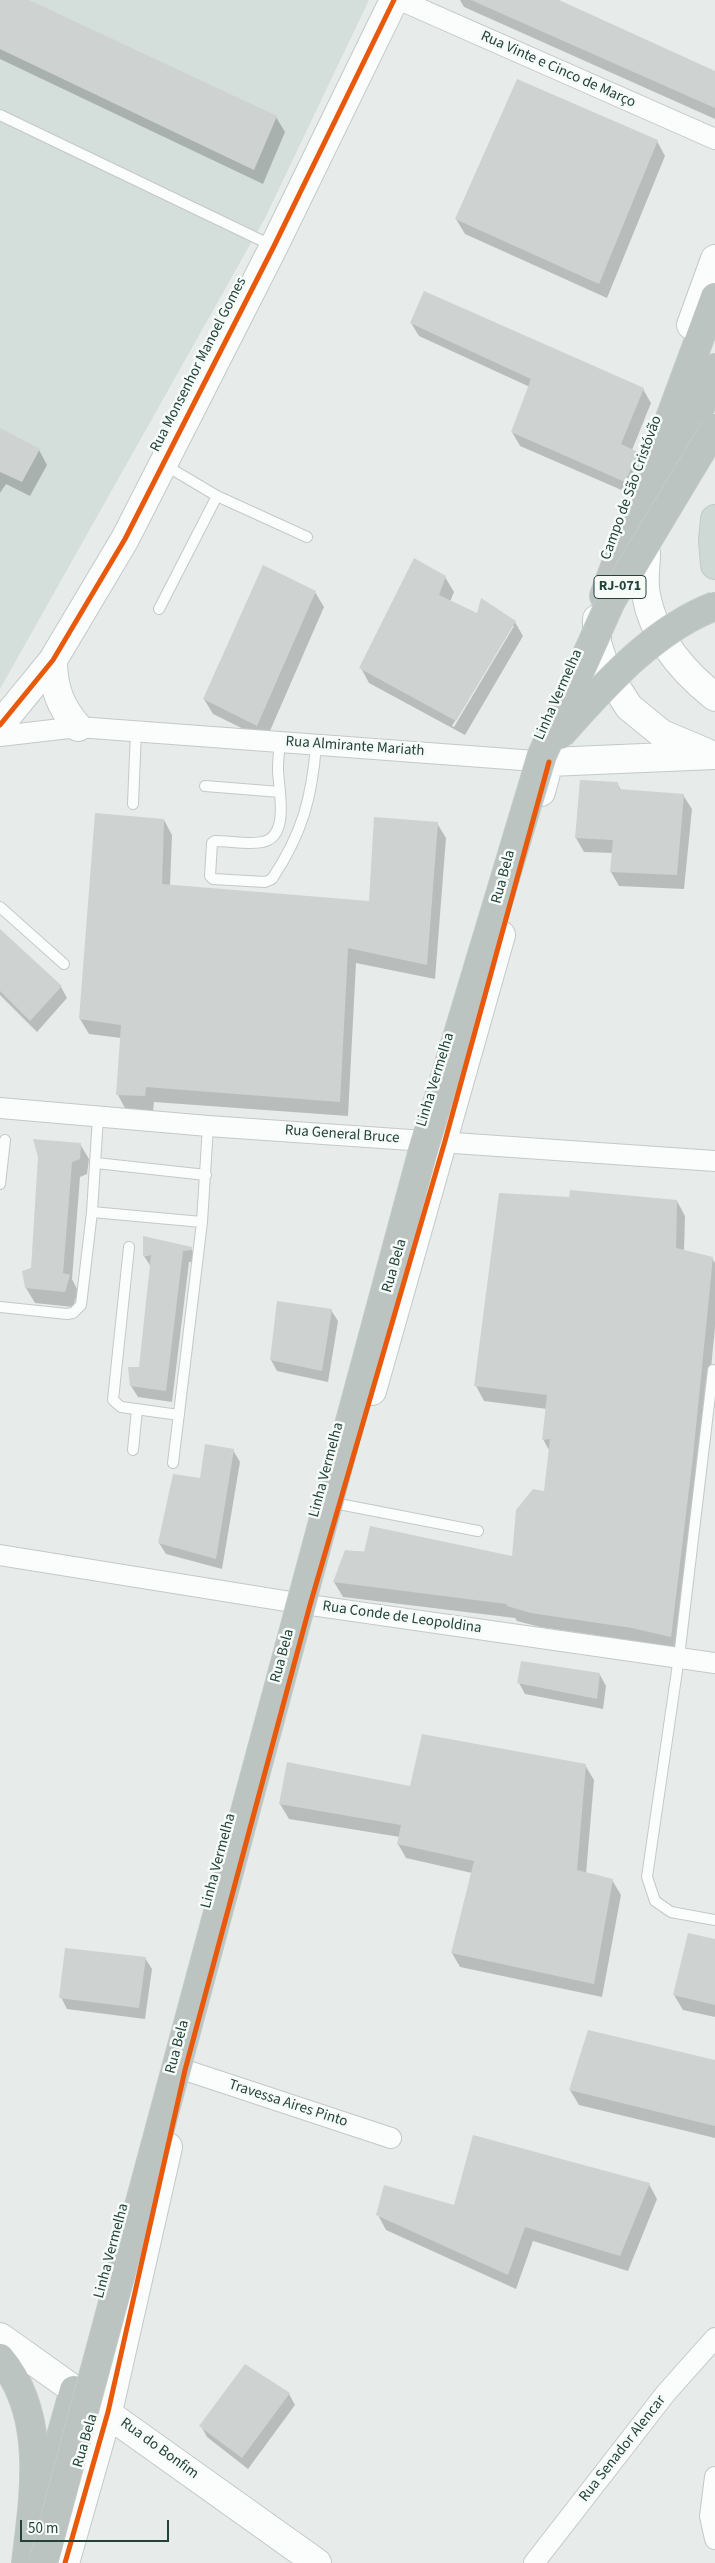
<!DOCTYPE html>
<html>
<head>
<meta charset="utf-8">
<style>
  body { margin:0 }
  #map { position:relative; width:715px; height:2563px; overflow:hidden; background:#e7ecea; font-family:"Source Sans 3",sans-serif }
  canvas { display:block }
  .scale { position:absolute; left:20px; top:2520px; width:149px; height:22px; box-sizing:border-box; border:2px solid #22423a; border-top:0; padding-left:6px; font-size:15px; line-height:18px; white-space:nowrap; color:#22423a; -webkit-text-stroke:4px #f6fbf8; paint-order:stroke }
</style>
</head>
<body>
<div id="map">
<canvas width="715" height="2563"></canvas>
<div class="scale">50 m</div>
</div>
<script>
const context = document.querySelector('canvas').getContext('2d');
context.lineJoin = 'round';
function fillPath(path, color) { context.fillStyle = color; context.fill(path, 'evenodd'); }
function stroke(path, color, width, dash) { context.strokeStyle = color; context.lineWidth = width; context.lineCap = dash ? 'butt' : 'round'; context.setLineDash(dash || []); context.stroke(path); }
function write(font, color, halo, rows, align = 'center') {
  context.font = font + ' "Source Sans 3",sans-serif'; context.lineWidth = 5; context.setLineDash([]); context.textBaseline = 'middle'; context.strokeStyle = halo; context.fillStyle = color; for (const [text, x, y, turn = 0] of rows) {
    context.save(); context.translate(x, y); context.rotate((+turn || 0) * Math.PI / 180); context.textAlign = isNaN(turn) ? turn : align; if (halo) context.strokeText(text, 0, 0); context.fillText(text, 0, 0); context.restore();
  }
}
fillPath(new Path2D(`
  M 0,0 L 369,0 L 265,218 L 0,689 Z`), '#d4deda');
fillPath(new Path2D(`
  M 0,0 L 26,0 L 276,117 L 285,132 L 263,184 L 0,59 Z
  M 460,0 L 556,0 L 715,72 L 715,119 L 464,7 Z
  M 657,141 L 665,156 L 607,298 L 465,234 L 456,219 Z
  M 411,323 L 643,389 L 651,403 L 632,450 L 637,453 L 645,466 L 633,495 L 520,446 L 512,432 L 530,387 L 419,336 Z
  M 0,430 L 39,450 L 47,465 L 30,496 L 6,484 L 0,493 Z
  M 445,577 L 454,592 L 450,602 L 477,615 L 515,622 L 523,636 L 465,735 L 369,683 L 361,668 ZM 511,626 L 514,626 L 454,727 L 452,726 Z
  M 315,592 L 324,607 L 266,740 L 213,714 L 204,699 Z
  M 617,783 L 621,790 L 683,795 L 692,809 L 684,889 L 619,886 L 611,872 L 613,853 L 584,852 L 576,838 Z
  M 164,820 L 172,835 L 170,886 L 370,902 L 437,823 L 446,838 L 435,979 L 356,963 L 348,1116 L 154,1102 L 153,1111 L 126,1110 L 118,1095 L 121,1038 L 89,1034 L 80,1019 Z
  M 0,930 L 61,987 L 67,998 L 37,1032 L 0,995 Z
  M 80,1144 L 89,1159 L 87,1174 L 80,1177 L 72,1279 L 78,1291 L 73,1307 L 35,1303 L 26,1288 L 32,1269 L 39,1157 Z
  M 677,1201 L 685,1216 L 684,1251 L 712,1258 L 715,1263 L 715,1327 L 701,1472 L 679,1651 L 642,1642 L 540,1627 L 517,1621 L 515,1618 L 343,1597 L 334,1582 L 346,1551 L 513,1558 L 546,1492 L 550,1452 L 543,1439 L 547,1409 L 484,1401 L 476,1386 Z
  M 191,1248 L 198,1261 L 189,1262 L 172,1402 L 138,1397 L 131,1386 L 140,1368 L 151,1267 L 144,1256 Z
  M 331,1310 L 338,1321 L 328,1382 L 277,1371 L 271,1360 Z
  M 233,1450 L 240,1462 L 222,1569 L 166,1554 L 159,1543 L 201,1479 Z
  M 600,1675 L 606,1686 L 603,1709 L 525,1694 L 519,1683 Z
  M 585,1765 L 594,1780 L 586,1874 L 612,1880 L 621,1895 L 602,1997 L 460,1967 L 452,1953 L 472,1873 L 406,1858 L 398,1844 L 400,1837 L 289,1819 L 280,1804 Z
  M 715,1940 L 715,2017 L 683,2010 L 674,1995 Z
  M 145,1958 L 152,1969 L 145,2019 L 67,2009 L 61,1997 Z
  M 715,2061 L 715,2138 L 579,2105 L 570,2090 Z
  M 649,2184 L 657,2199 L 628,2271 L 533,2241 L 516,2289 L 386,2230 L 378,2215 Z
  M 289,2394 L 295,2405 L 248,2469 L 207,2437 L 201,2426 Z`), '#0003');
fillPath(new Path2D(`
  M 0,0 L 29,0 L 277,116 L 254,170 L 0,49 Z
  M 471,0 L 559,0 L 715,71 L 715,108 Z
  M 517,79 L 658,140 L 599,284 L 455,219 Z
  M 424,291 L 644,388 L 621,444 L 638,452 L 625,482 L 511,432 L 531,379 L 410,323 Z
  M 0,428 L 40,449 L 22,482 L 0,472 Z
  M 414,558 L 446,576 L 439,595 L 477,613 L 481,598 L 516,621 L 456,721 L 359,668 Z
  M 263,565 L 316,591 L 257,726 L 203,699 Z
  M 580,780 L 618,782 L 619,789 L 684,794 L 677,875 L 610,872 L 613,840 L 575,838 Z
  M 95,813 L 164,819 L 162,884 L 369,901 L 374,817 L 438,822 L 427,965 L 348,948 L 340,1102 L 146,1087 L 145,1096 L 116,1095 L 121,1025 L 79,1019 Z
  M 0,929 L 62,986 L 30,1021 L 0,991 Z
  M 33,1139 L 81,1143 L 80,1159 L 72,1162 L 63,1273 L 70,1275 L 65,1292 L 25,1288 L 22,1271 L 31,1268 L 38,1157 Z
  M 570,1190 L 677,1200 L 676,1248 L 713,1257 L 693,1456 L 671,1637 L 632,1628 L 531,1613 L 507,1606 L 507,1604 L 333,1582 L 345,1550 L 364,1552 L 370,1526 L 512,1556 L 516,1510 L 533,1489 L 544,1491 L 550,1439 L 542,1440 L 547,1395 L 474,1386 L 499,1193 L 569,1197 Z
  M 143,1236 L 192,1247 L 192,1250 L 183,1251 L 166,1391 L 130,1386 L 128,1367 L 139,1367 L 151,1255 L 143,1256 Z
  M 277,1301 L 332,1309 L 322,1371 L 270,1360 Z
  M 205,1444 L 234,1449 L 216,1559 L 158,1543 L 173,1474 L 200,1478 Z
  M 521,1661 L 600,1673 L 597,1699 L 517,1683 Z
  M 422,1734 L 586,1764 L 577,1870 L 613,1879 L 594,1984 L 451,1953 L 474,1861 L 397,1844 L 401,1825 L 279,1804 L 287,1762 L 410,1786 Z
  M 688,1933 L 715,1939 L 715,2005 L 673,1995 Z
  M 65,1948 L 146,1957 L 139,2008 L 59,1998 Z
  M 588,2030 L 715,2060 L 715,2126 L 569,2090 Z
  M 473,2135 L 650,2183 L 620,2256 L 525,2227 L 508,2275 L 376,2215 L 384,2185 L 454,2205 Z
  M 245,2364 L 290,2393 L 242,2458 L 199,2426 Z`), '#ced3d1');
const lane = new Path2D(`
  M 0,115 L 273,246
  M 163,464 L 217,496 L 307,537
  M 159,609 L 217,496
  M 280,742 C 279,751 278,760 278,769 C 278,788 291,837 262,842 C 248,845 230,841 215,841 L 212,843 L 210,876 L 213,879 L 265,882 L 272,879 C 302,834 312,798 316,745
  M 205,786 L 280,792
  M 133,804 L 136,731
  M 0,907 L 64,964
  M 96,1163 L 206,1175
  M 0,1184 L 5,1140
  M 92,1212 L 202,1222
  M 129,1247 L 113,1400 L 121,1407 L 179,1415
  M 0,1307 L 67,1314 L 73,1313 L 81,1305 L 92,1212 L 98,1117
  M 713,1370 L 679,1657 L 647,1877 L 655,1901 L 671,1912 L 715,1920
  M 133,1450 L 137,1409
  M 173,1463 L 202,1222 L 208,1126
  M 339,1504 L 478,1531`);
const street = new Path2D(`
  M 400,0 L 715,139
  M 0,736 L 78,727 L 549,762
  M 0,1108 L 208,1126 L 715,1161
  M 0,1555 L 310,1605 L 715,1663
  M 185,2070 L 391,2138
  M 715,2477 L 710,2516 L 715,2539
  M 534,2563 L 666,2393 L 715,2338`);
const secondary = new Path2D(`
  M 691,325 L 715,259
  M 646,553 C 646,566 643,582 646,595 C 654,638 682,671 715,697
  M 597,619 L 597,643 L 607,673 L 629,707 L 662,734 L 705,752
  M 53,660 C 53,687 60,707 78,727
  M 0,725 L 53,660 L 125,539 L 274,246 L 394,0
  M 541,792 L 549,762 L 715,755
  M 372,1391 L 501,935
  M 0,2337 L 317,2563
  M 65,2563 L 108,2412 L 168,2147`);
const primary = new Path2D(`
  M 715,519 L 713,540 L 715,565`);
const highway = new Path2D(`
  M 669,491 L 715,368
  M 604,596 L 715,297
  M 0,2358 C 48,2415 34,2495 26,2563
  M 44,2497 L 74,2390`);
stroke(lane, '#c4c9c7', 12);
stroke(street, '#c4c9c7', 22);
stroke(secondary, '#c2cac7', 30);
stroke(primary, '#c2cbc9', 30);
stroke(highway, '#c2cbc9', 30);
stroke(lane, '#fbfcfc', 10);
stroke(street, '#fbfcfc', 20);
stroke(secondary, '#fbfcfc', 28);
stroke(primary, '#ced8d5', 28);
stroke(highway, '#bcc4c2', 28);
const highwayBridge = new Path2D(`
  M 560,735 C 603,687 652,630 715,606
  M 43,2563 L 422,1154 L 542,755 L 611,601 L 715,428`);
stroke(highwayBridge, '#c2cbc9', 30, []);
stroke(highwayBridge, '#bcc4c2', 28);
stroke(new Path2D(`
  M 0,725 L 53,660 L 125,539 L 274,246 L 394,0
  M 65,2563 L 108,2412 L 185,2070 L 310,1605 L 445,1141 L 549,762`), '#e8590c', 5);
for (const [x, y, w] of [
  [620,587,52]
]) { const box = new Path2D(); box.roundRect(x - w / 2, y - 11.5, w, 23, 4); context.fillStyle = '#f6fbf8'; context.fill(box); stroke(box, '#22423a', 1); }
write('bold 14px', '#22423a', null, [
  ["RJ-071",620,587]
]);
write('15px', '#22423a', '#f6fbf8', [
  ["Rua Vinte e Cinco de Março",558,70,24],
  ["Rua Monsenhor Manoel Gomes",199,365,-63],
  ["Campo de São Cristóvão",632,488,-70],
  ["Linha Vermelha",559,695,-66],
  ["Rua Almirante Mariath",355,747,4],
  ["Rua Bela",504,877,-75],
  ["Linha Vermelha",436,1080,-73],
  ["Rua General Bruce",342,1135,4],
  ["Rua Bela",395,1266,-74],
  ["Linha Vermelha",327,1470,-75],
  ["Rua Conde de Leopoldina",402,1618,8],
  ["Rua Bela",283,1656,-75],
  ["Linha Vermelha",219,1861,-75],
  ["Rua Bela",178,2047,-75],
  ["Travessa Aires Pinto",288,2104,18],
  ["Linha Vermelha",112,2251,-75],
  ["Rua Bela",86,2441,-74],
  ["Rua do Bonfim",159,2449,36],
  ["Rua Senador Alencar",623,2449,-52]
]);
</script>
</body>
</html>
